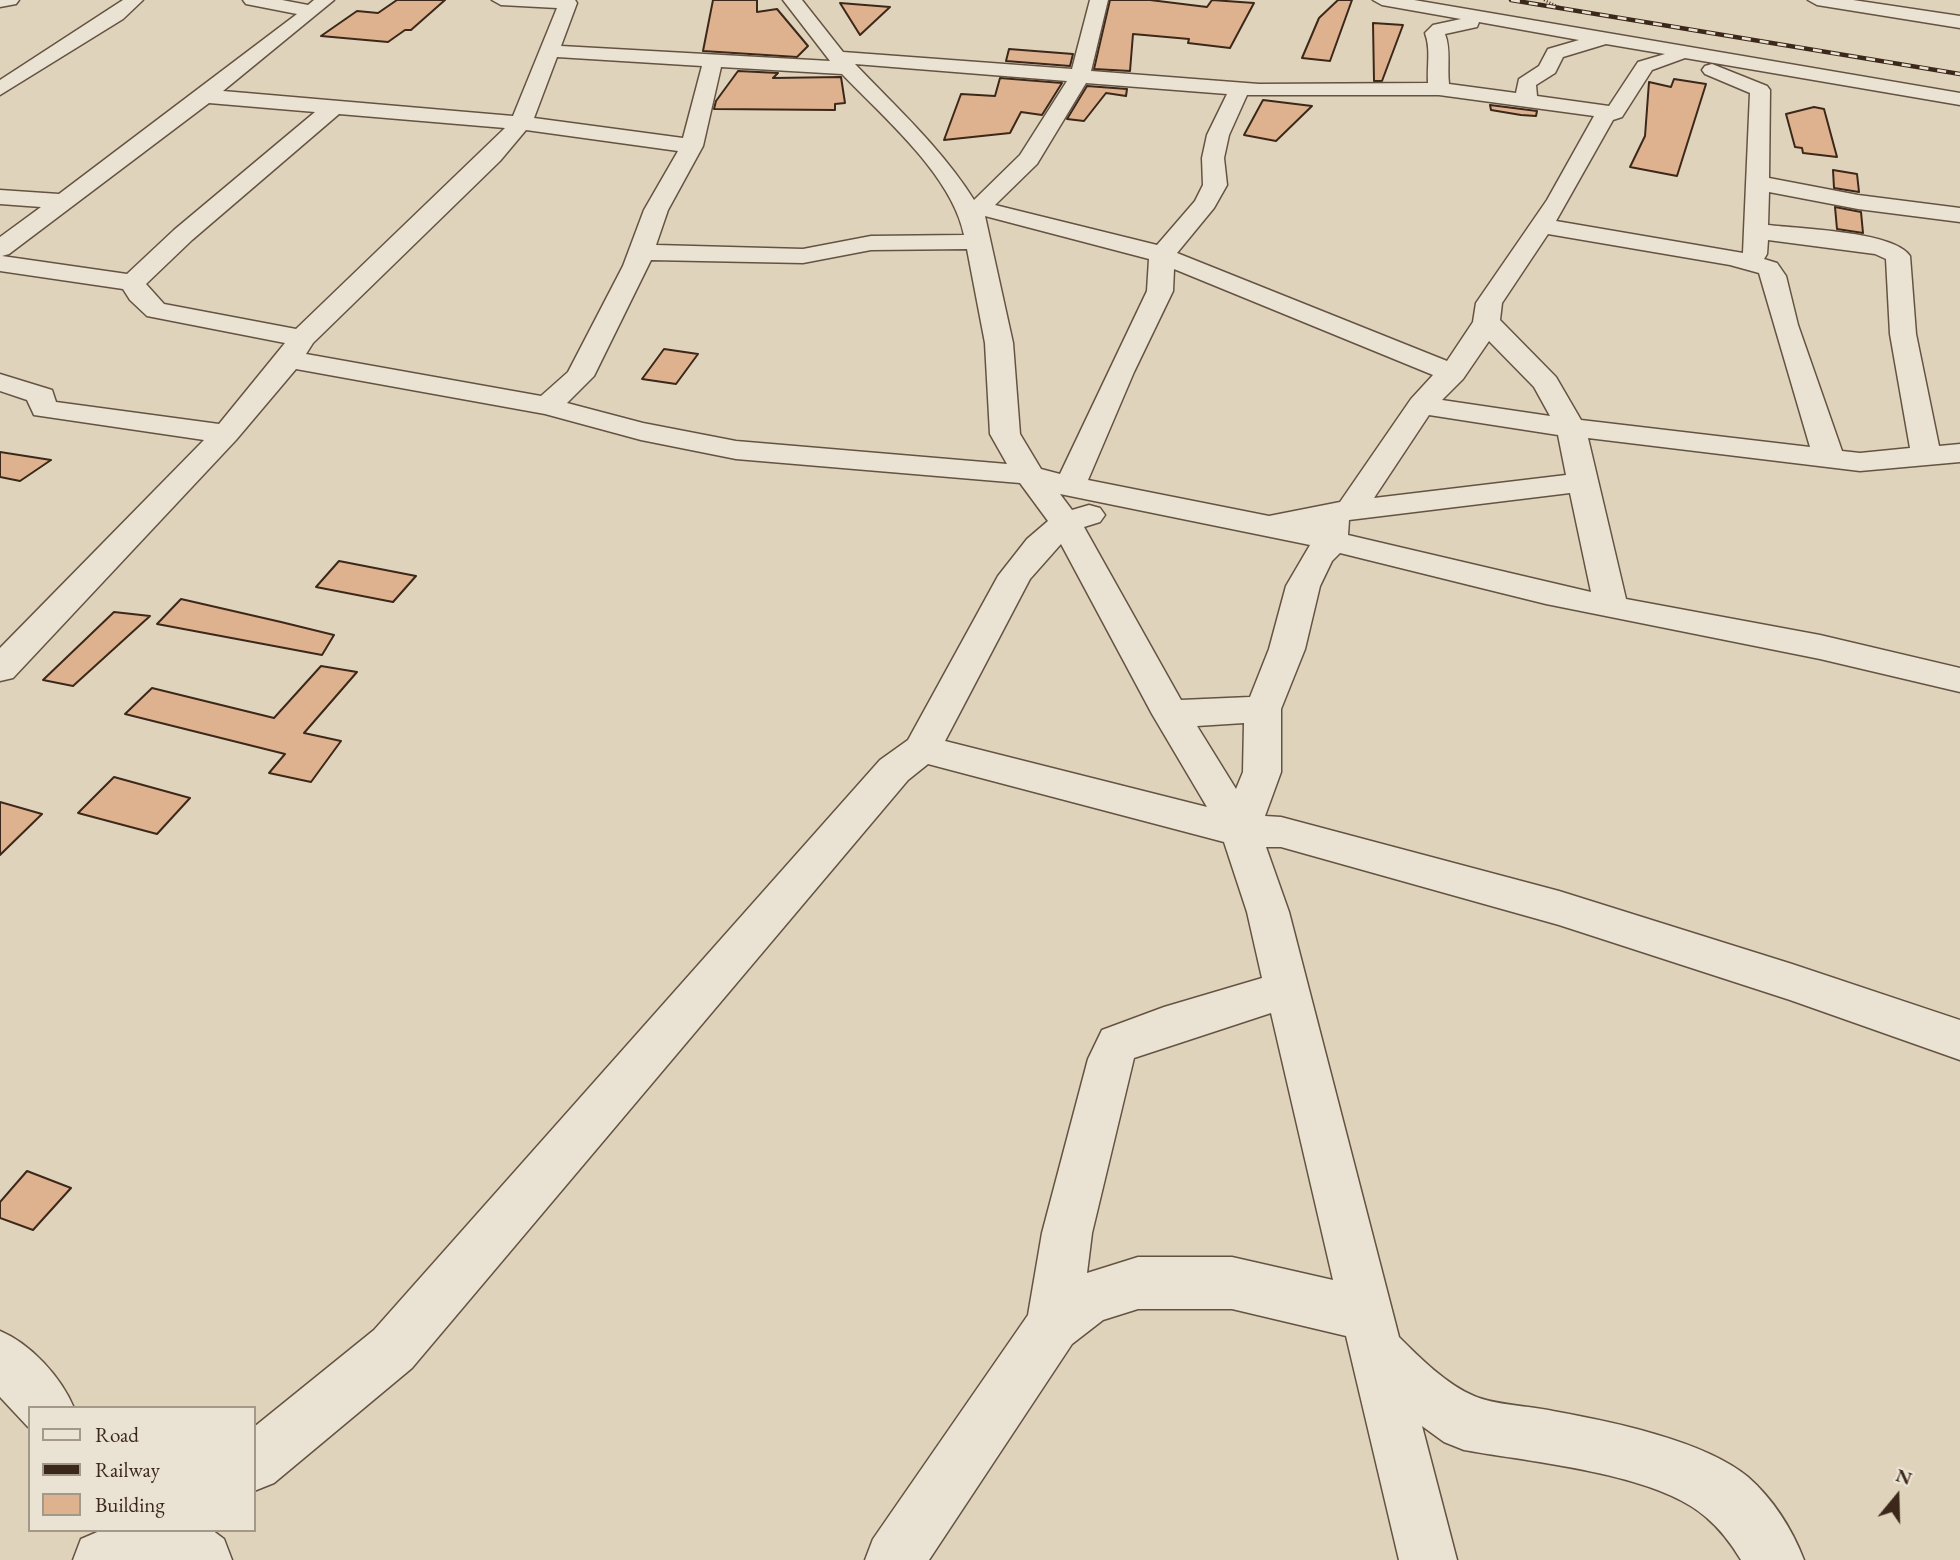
<!DOCTYPE html>
<html>
<head>
<meta charset="utf-8">
<style>
  body { margin:0 }
  #map { position:relative; width:1960px; height:1560px; overflow:hidden; background:#dfd3bb; font-family:"EB Garamond",serif }
  canvas { display:block }
  .legend { position:absolute; left:28px; top:1406px; width:228px; height:126px; box-sizing:border-box; background:#eae2d3; border:2px solid #a49889; margin:0; padding:9px 12px; list-style:none; font-size:21px; color:#3c281a }
  .legend li { display:flex; align-items:center; gap:14px; height:35px }
  .legend b { width:35px; border:2px solid #a49889 }
  .north { position:absolute; left:1862px; top:1462px; width:70px; height:70px; -webkit-text-stroke:5px #eae2d3; paint-order:stroke; rotate:19deg; font-size:19px; font-weight:700; line-height:28px; text-align:center; color:#3c281a }
  .north::after { content:''; display:block; margin:auto; width:24px; height:32px; background:#3c281a; clip-path:polygon(50% 0,100% 100%,50% 72%,0 100%) }
</style>
</head>
<body>
<div id="map">
<canvas width="1960" height="1560"></canvas>
<ul class="legend">
<li><b style="height:9px;background:#eae2d3"></b>Road</li>
<li><b style="height:9px;background:#3c281a"></b>Railway</li>
<li><b style="height:19px;background:#dfb28f"></b>Building</li>
</ul>
<div class="north">N</div>
</div>
<script>
const context = document.querySelector('canvas').getContext('2d');
context.lineJoin = 'round';
function fillPath(path, color) { context.fillStyle = color; context.fill(path, 'evenodd'); }
function stroke(path, color, width, dash) { context.strokeStyle = color; context.lineWidth = width; context.lineCap = dash ? 'butt' : 'round'; context.setLineDash(dash || []); context.stroke(path); }
const building = new Path2D(`
  M 397,0 L 445,0 L 411,30 L 405,30 L 388,42 L 321,36 L 357,11 L 378,13 Z
  M 713,0 L 757,0 L 757,12 L 777,9 L 808,46 L 797,57 L 703,51 Z
  M 1110,0 L 1150,0 L 1207,7 L 1212,0 L 1254,3 L 1230,48 L 1188,43 L 1189,39 L 1133,34 L 1130,71 L 1094,69 Z
  M 1338,0 L 1352,0 L 1330,61 L 1302,58 L 1319,18 Z
  M 840,3 L 890,7 L 860,35 Z
  M 1373,23 L 1403,25 L 1382,81 L 1374,81 Z
  M 1009,49 L 1073,54 L 1070,66 L 1006,61 Z
  M 738,71 L 778,73 L 773,78 L 841,77 L 845,103 L 835,104 L 835,110 L 714,109 L 716,101 Z
  M 1000,78 L 1062,83 L 1042,115 L 1021,112 L 1010,133 L 944,140 L 961,94 L 995,96 Z
  M 1674,79 L 1706,84 L 1677,176 L 1630,167 L 1645,136 L 1649,82 L 1671,87 Z
  M 1087,86 L 1127,89 L 1126,96 L 1106,93 L 1084,121 L 1067,119 Z
  M 1263,100 L 1312,106 L 1276,141 L 1244,135 Z
  M 1490,105 L 1537,111 L 1536,116 L 1521,115 L 1491,110 Z
  M 1814,107 L 1824,109 L 1837,157 L 1803,153 L 1802,148 L 1795,147 L 1786,114 Z
  M 1833,170 L 1857,174 L 1859,192 L 1834,188 Z
  M 1835,207 L 1861,212 L 1863,233 L 1837,229 Z
  M 664,349 L 698,354 L 676,384 L 642,379 Z
  M 0,452 L 51,460 L 20,481 L 0,477 Z
  M 339,561 L 416,576 L 393,602 L 316,587 Z
  M 181,599 L 281,622 L 334,635 L 322,655 L 157,624 Z
  M 114,612 L 150,616 L 73,686 L 43,680 Z
  M 321,666 L 357,672 L 304,733 L 341,741 L 311,782 L 269,773 L 285,754 L 125,714 L 152,688 L 274,718 Z
  M 114,777 L 190,798 L 157,834 L 78,813 Z
  M 0,802 L 42,814 L 0,855 Z
  M 27,1171 L 71,1188 L 33,1230 L 0,1218 L 0,1202 Z`);
fillPath(building, '#dfb28f');
stroke(building, '#3c281a', 2);
const minor = new Path2D(`
  M 0,0 L 19,0 L 16,4 L 0,7 Z
  M 123,0 L 143,0 L 123,19 L 0,95 L 0,80 Z
  M 243,0 L 282,0 L 308,5 L 314,0 L 334,0 L 223,91 L 513,116 L 557,8 L 501,5 L 492,0 L 575,0 L 577,3 L 561,46 L 830,61 L 783,0 L 802,0 L 843,52 L 1072,69 L 1090,0 L 1108,0 L 1091,71 L 1259,84 L 1428,83 C 1427,65 1431,49 1425,33 L 1433,25 L 1461,19 L 1382,5 L 1373,0 L 1414,0 L 1960,93 L 1960,105 L 1685,58 L 1652,70 L 1622,117 L 1613,120 L 1556,221 L 1743,253 L 1750,93 L 1705,74 L 1702,70 L 1705,66 L 1712,64 L 1767,86 L 1770,90 L 1769,178 L 1858,195 L 1960,208 L 1960,222 L 1858,209 L 1769,192 L 1768,225 C 1799,229 1894,231 1910,256 L 1916,334 L 1939,446 L 1960,444 L 1960,462 L 1860,471 L 1588,438 L 1626,599 L 1820,635 L 1960,668 L 1960,692 L 1820,659 L 1546,604 L 1340,553 L 1332,561 L 1320,586 L 1305,649 L 1281,709 L 1281,772 L 1265,816 L 1281,817 L 1559,891 L 1792,964 L 1960,1020 L 1960,1060 L 1790,1000 L 1559,925 L 1281,847 L 1266,847 L 1289,912 L 1399,1337 C 1420,1358 1446,1384 1474,1396 C 1494,1405 1530,1406 1553,1411 C 1608,1421 1704,1440 1748,1477 C 1773,1499 1792,1529 1804,1560 L 1741,1560 C 1732,1545 1721,1530 1707,1518 C 1658,1473 1530,1462 1464,1450 L 1444,1442 L 1422,1426 L 1457,1560 L 1399,1560 L 1346,1336 L 1232,1309 L 1138,1309 L 1103,1320 L 1072,1344 L 929,1560 L 865,1560 L 873,1539 L 1028,1315 L 1042,1233 L 1088,1059 L 1102,1030 L 1164,1007 L 1262,978 L 1247,912 L 1224,842 L 928,764 L 908,780 L 412,1368 L 274,1483 L 254,1491 L 254,1427 L 374,1330 L 880,760 L 908,740 L 998,576 L 1027,539 L 1048,521 L 1020,483 L 736,459 L 641,440 L 545,414 L 296,369 L 236,440 L 13,678 L 0,681 L 0,648 L 204,440 L 34,415 L 27,400 L 0,391 L 0,374 L 52,390 L 56,402 L 219,424 L 285,343 L 147,316 L 130,300 L 123,289 L 0,271 L 0,237 L 41,207 L 0,204 L 0,190 L 59,194 L 297,14 L 246,4 ZM 1479,22 L 1579,40 L 1548,49 L 1539,66 L 1519,79 L 1516,93 L 1449,84 C 1447,67 1451,49 1445,34 L 1477,27 ZM 1606,44 L 1665,54 L 1638,62 L 1609,106 L 1537,96 L 1536,85 L 1555,73 L 1563,57 ZM 557,57 L 702,66 L 683,138 L 534,118 ZM 855,64 L 1067,81 L 1020,155 L 974,200 C 942,149 897,108 855,64 ZM 721,67 L 842,74 C 883,117 952,175 964,235 L 871,236 L 803,249 L 656,245 L 668,210 L 703,146 ZM 1086,83 L 1227,94 L 1207,135 L 1202,158 L 1203,185 L 1195,201 L 1157,245 L 995,205 L 1037,164 ZM 1247,95 L 1439,95 L 1594,116 L 1547,200 L 1476,303 L 1473,322 L 1447,361 L 1177,253 L 1214,208 L 1227,185 L 1224,158 L 1229,135 ZM 209,103 L 315,112 L 174,230 L 127,274 L 2,256 L 9,254 ZM 339,114 L 505,128 L 296,329 L 164,304 L 146,284 L 192,240 ZM 526,130 L 678,151 L 644,210 L 623,266 L 568,372 L 541,396 L 306,354 L 313,343 L 500,161 ZM 985,216 L 1149,259 L 1147,291 L 1060,474 L 1041,469 L 1020,434 L 1013,343 ZM 1548,234 L 1730,265 L 1759,273 L 1810,447 L 1581,420 L 1556,377 L 1500,320 L 1502,303 ZM 1768,240 L 1875,254 L 1886,259 L 1890,334 L 1910,448 L 1860,453 L 1842,451 L 1798,325 L 1786,276 L 1777,263 L 1764,259 L 1767,254 ZM 967,249 L 985,343 L 990,434 L 1007,464 L 736,441 L 643,423 L 567,403 L 594,376 L 651,260 L 803,263 L 871,250 ZM 1174,269 L 1433,375 L 1411,399 L 1340,502 L 1269,516 L 1088,480 L 1134,372 L 1173,291 ZM 1489,341 L 1534,387 L 1550,416 L 1442,400 L 1463,379 ZM 1429,415 L 1558,435 L 1566,475 L 1374,498 ZM 1570,493 L 1591,592 L 1348,535 L 1349,520 ZM 1060,494 L 1310,545 L 1286,586 L 1269,649 L 1250,697 L 1181,700 L 1084,527 L 1100,522 L 1105,515 L 1100,508 L 1089,505 L 1072,510 ZM 1061,544 L 1152,714 L 1207,807 L 945,741 L 1030,579 ZM 1244,723 L 1243,772 L 1236,789 L 1197,726 ZM 1271,1013 L 1333,1280 L 1232,1257 L 1138,1257 L 1087,1273 L 1092,1233 L 1134,1058 Z
  M 1808,0 L 1853,0 L 1960,16 L 1960,28 L 1817,5 Z
  M 0,1331 C 31,1344 61,1377 74,1408 L 30,1408 L 28,1427 L 0,1397 Z
  M 102,1530 L 212,1530 L 224,1539 L 232,1560 L 73,1560 L 81,1539 Z`);
stroke(minor, '#655342', 3);
stroke(new Path2D(`
  M 1544,0 L 1559,7`), '#3c281a', 2.5, [1, 2]);
fillPath(minor, '#eae2d3');
const rail = new Path2D(`
  M 1511,0 L 1960,74`);
stroke(rail, '#3c281a', 4.5);
stroke(rail, '#eae2d3', 2.5, [9]);
</script>
</body>
</html>
